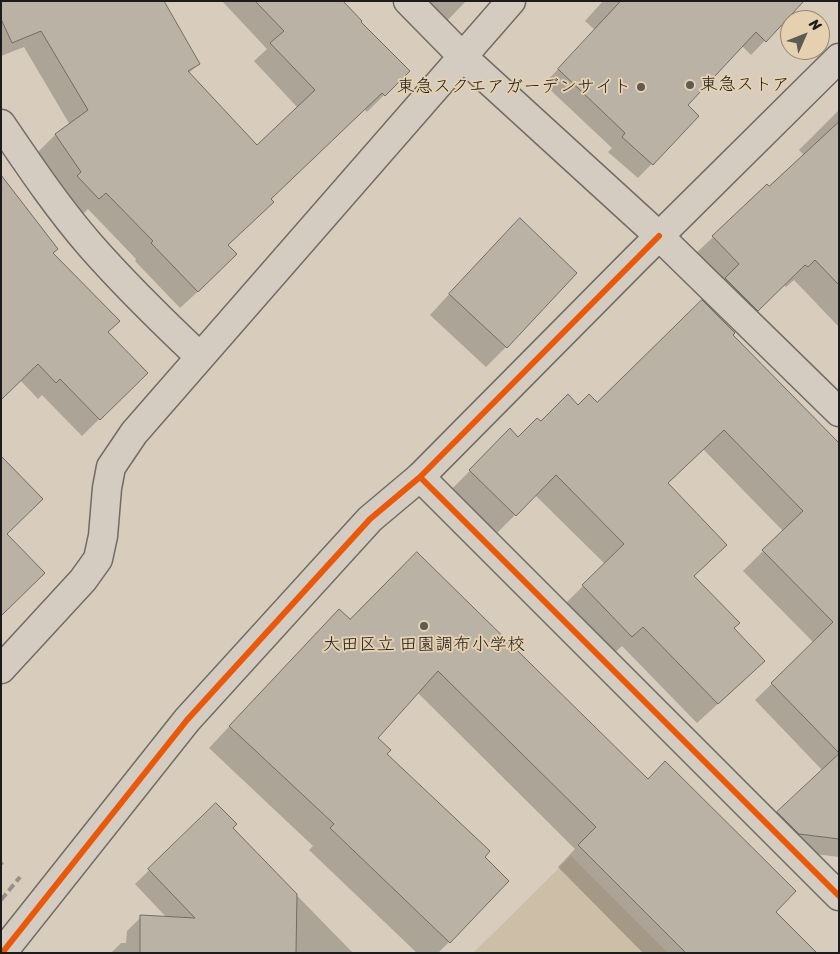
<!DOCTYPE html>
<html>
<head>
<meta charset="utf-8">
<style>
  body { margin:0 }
  #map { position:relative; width:840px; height:954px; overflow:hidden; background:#d8cdbc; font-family:Sriracha,sans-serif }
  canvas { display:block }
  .frame { position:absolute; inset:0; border:2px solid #1c1c1c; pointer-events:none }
  .north { position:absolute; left:780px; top:10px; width:50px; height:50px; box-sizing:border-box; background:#e5d0af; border:1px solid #958874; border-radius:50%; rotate:46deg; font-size:14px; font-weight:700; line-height:20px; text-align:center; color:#1c1c1c }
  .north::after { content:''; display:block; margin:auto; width:18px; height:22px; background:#5e5a54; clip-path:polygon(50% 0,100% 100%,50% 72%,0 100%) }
</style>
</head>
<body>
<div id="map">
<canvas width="840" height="954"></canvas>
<div class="frame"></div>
<div class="north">N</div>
</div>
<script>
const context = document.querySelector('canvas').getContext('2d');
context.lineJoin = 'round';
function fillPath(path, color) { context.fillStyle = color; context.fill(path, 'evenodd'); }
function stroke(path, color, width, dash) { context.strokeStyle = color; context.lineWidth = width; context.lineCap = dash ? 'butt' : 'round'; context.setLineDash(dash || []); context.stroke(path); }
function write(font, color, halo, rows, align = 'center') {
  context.font = font + ' Sriracha,"Klee One",sans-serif'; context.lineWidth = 4; context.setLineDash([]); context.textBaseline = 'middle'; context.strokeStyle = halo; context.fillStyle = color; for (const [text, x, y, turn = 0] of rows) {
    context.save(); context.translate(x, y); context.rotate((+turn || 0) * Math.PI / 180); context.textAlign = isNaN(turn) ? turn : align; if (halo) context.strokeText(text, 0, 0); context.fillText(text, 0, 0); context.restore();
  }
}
fillPath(new Path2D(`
  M 571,856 L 668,953 L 473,953 Z`), '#cdbea8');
fillPath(new Path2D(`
  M 1,1 L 198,64 L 189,73 L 257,146 L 298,108 L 254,61 L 267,49 L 222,1 L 341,1 L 408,71 L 367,112 L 364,109 L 269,199 L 227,246 L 219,272 L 180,308 L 135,261 L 136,259 L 88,209 L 82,215 L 61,194 L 65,190 L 38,152 L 55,135 L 70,125 L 24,47 L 1,56 Z
  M 421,1 L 466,1 L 445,23 Z
  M 603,1 L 803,1 L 751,55 L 742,46 L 687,105 L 698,116 L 638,178 L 608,152 L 612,148 L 544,84 L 595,30 L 585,21 Z
  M 839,110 L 839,327 L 794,280 L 786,287 L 784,285 L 737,331 L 692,257 L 767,186 L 769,188 L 804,155 L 799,150 Z
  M 499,240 L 506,347 L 486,367 L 430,315 Z
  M 52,253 L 107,332 L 146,373 L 82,436 L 42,395 L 38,399 L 20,380 Z
  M 732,335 L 839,445 L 839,857 L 782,850 L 762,830 L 823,771 L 755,700 L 814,643 L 743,571 L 783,531 L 703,449 L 667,484 L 705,565 L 693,577 L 733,628 L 743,681 L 697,723 L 622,646 L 611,656 L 563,606 L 605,564 L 535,495 L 495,535 L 450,491 L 510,430 L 518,438 L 541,423 L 578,406 L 597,404 Z
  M 417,554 L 774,912 L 815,953 L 643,953 L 558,867 L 575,849 L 417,692 L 376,738 L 385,754 L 483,857 L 449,942 L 438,953 L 417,953 L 309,850 L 313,846 L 209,748 L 339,610 L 350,621 Z
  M 216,805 L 231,828 L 353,953 L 111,953 L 121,943 L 126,943 L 127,931 L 141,917 L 167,918 L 135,884 Z`), '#0003');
const building = new Path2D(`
  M 1,1 L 164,1 L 200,64 L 188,71 L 257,145 L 315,90 L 270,43 L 284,31 L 255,1 L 343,1 L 362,21 L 361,22 L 410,71 L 385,96 L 382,93 L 271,199 L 274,202 L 228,245 L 237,254 L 198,292 L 151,243 L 153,241 L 106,193 L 99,199 L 77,176 L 81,172 L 55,134 L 88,110 L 41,31 L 12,43 L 1,19 Z
  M 621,1 L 804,1 L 766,42 L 756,32 L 688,105 L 699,116 L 653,165 L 622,137 L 625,133 L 558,69 Z
  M 839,122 L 839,285 L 815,260 L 808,267 L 805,265 L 758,311 L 725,278 L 739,264 L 712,236 L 767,184 L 769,186 Z
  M 1,175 L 58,249 L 53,253 L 120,321 L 108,332 L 148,373 L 100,420 L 60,379 L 56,383 L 38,364 L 1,400 Z
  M 520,218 L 577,273 L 507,348 L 449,294 Z
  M 702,300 L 735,333 L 733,335 L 839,443 L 839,753 L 771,683 L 833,622 L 762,550 L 803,511 L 724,430 L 668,483 L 727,545 L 694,576 L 740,623 L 734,628 L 765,661 L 718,704 L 643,627 L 632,637 L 582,585 L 624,544 L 556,475 L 516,516 L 469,470 L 510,428 L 518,437 L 537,418 L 541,421 L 568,394 L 578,405 L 589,394 L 597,402 Z
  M 1,456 L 43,499 L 7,534 L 45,573 L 1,616 Z
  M 417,552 L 648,779 L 665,761 L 796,891 L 776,912 L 817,953 L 686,953 L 578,845 L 596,827 L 438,671 L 378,738 L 391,750 L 387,754 L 490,851 L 485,857 L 509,881 L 450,943 L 330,828 L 334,824 L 229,726 L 339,609 L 350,619 Z
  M 839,754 L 839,839 L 799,834 L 777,812 Z
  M 216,803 L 237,824 L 233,828 L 297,894 L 296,953 L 140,953 L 140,915 L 195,918 L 148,869 Z`);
fillPath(building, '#bab2a5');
stroke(building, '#716c64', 1);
const street = new Path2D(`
  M 408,1 L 463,57 L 659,236 L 839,412
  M 1,124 C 29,165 57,207 90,245 C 124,284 162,321 200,357
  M 420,477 L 839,896
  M 1,669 L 83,580 L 98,559 L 103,536 L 107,488 L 111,467 L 134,433 L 511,1`);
const secondary = new Path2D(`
  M 2,953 L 187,720 L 370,519 L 420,477 L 636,259 L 839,58`);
stroke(street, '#716c64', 31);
stroke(secondary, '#716c64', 31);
stroke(street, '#d4ccc0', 28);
stroke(secondary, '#d4ccc0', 28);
stroke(new Path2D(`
  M 1,864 L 2,862
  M 1,900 L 20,877`), '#969188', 4, [8, 4]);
stroke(new Path2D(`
  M 420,477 L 839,896
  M 2,953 L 187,720 L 370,519 L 420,477 L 659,236`), '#e8590c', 6);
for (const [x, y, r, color] of [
  [690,85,5,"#5e5a54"],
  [641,87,5,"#5e5a54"],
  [424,626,5,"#5e5a54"]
]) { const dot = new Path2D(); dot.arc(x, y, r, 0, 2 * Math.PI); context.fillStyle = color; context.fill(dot); stroke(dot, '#e5d0af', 2); }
write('18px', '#1c1c1c', '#e5d0af', [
  ["東急ストア",700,85],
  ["東急スクエアガーデンサイト",631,87,"right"],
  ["大田区立 田園調布小学校",424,645,"center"]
], 'left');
</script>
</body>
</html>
